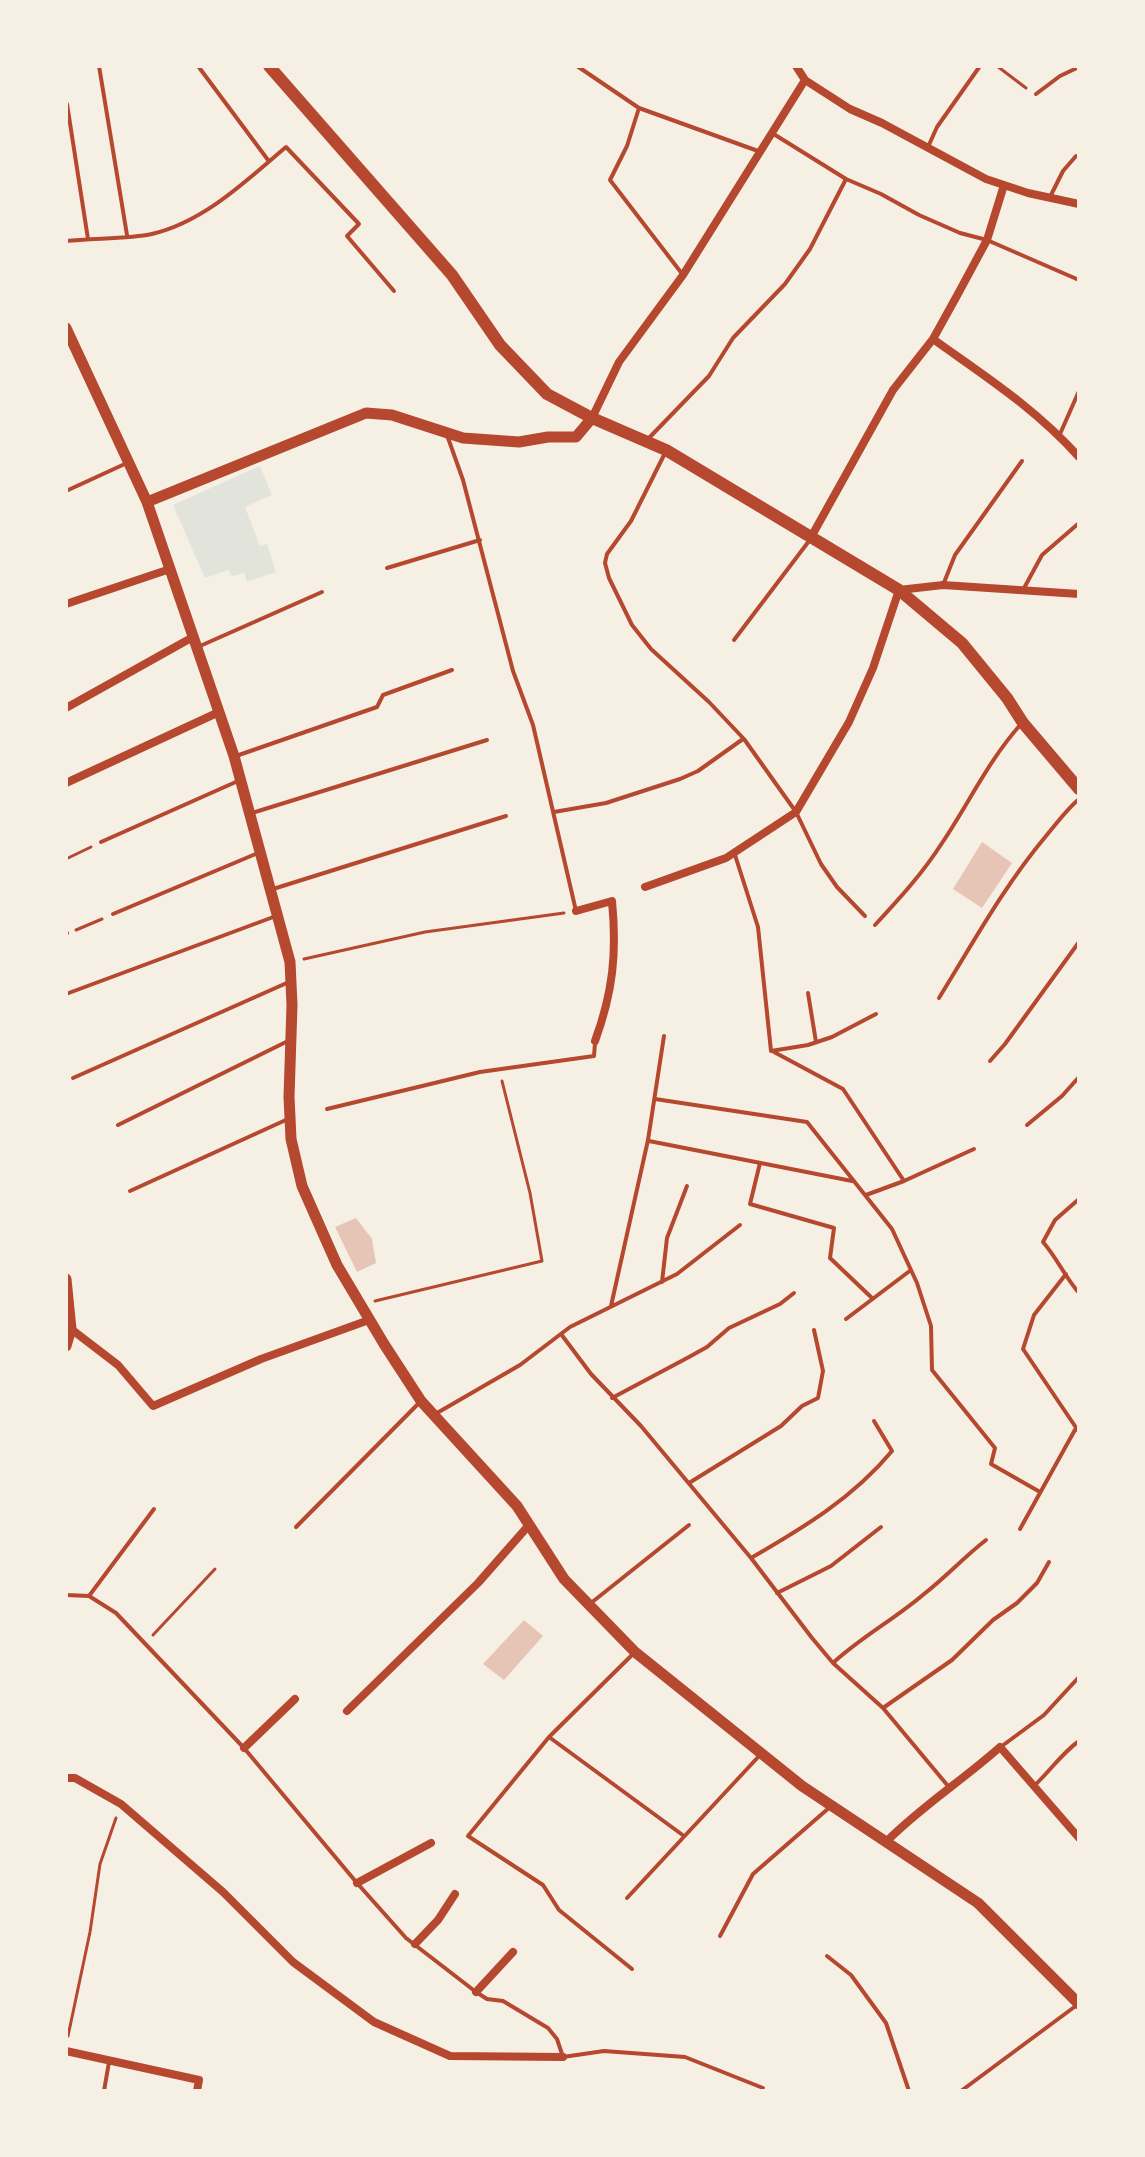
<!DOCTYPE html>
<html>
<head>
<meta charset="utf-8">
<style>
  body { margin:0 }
  #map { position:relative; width:1145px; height:2157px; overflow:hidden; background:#f6efe4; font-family:"PT Sans",sans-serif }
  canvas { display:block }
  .frame { position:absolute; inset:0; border:68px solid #f6efe4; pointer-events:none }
</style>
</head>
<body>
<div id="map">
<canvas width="1145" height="2157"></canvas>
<div class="frame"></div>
</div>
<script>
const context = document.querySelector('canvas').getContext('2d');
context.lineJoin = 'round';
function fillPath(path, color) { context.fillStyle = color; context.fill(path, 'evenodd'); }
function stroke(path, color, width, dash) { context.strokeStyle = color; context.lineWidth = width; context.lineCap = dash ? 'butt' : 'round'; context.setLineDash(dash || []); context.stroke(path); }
fillPath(new Path2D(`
  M 260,466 L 272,495 L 245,507 L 260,546 L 267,544 L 276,572 L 247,582 L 244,573 L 232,576 L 228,570 L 205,578 L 173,505 Z`), '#e2e4dc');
fillPath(new Path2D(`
  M 982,842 L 1012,863 L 982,908 L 953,889 Z
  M 356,1218 L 372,1239 L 376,1263 L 357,1272 L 335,1227 Z
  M 524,1620 L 543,1636 L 504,1680 L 483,1664 Z`), '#e6c5b7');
stroke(new Path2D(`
  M 997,66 L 1026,88
  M 66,859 L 91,847
  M 76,930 L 102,919
  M 304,959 L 425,932 L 564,913
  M 375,1301 L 542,1261 L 530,1193 L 502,1081
  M 153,1635 L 215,1569
  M 68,2036 L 90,1932 L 100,1864 L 116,1818`), '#b5482f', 3);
stroke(new Path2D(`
  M 99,66 L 127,235
  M 198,66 L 268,160
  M 577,66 L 639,108 L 627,146 L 610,180 L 683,275
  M 1036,94 L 1060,76 L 1079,67
  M 67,104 L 88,239
  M 639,108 L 758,151
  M 772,133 L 846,179 L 881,194 L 919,215 L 960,233 L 987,240 L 1079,280
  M 928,147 L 937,127 L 980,66
  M 1050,197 L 1063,171 L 1076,156
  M 66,241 C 92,238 129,239 152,234 C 204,222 247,180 286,147 L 359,224 L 347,236 L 394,291
  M 1060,434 L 1079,391
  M 447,435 L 463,480 L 513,671 L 533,725 L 576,911
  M 647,440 L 709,376 L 733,338 L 785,284 L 810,249 L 846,179
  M 665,453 L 631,521 L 607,554 L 605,563 L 609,578 L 632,625 L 651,649 L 709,702 L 744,739 L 796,812 L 821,864 L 837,887 L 865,916
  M 66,491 L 127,463
  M 387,568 L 480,540
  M 943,585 L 955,555 L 1022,461
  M 1023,590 L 1042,555 L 1079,523
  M 734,640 L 809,541
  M 200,646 L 322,592
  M 236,756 L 377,707 L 383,695 L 452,670
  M 554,812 L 606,803 L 680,779 L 698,771 L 743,739
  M 252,813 L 487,740
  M 101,842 L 238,781
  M 735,855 L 758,927 L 771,1051 L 808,1045 L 832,1037 L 876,1014
  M 273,889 L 506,816
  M 113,914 L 258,853
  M 875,925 C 899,899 923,873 942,843 C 969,803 988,761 1021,724
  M 66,934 L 67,933
  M 808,993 L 816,1042
  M 66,994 L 276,916
  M 939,998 C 973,943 1004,886 1046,836 C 1057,823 1066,810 1079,799
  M 774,1052 L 843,1089 L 904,1181
  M 990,1061 L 1005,1044 L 1079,942
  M 73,1078 L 289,982
  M 655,1099 L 807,1122 L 892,1229 L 917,1283 L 931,1326 L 932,1370 L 995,1448 L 991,1464 L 1040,1492
  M 327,1109 L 480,1072 L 594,1056 L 595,1043
  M 118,1125 L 288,1041
  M 1027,1125 L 1062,1096 L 1079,1077
  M 649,1141 L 852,1181
  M 760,1163 L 750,1204 L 834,1228 L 830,1258 L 872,1298
  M 130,1191 L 288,1119
  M 866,1195 L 904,1181 L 974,1149
  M 1079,1199 L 1055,1220 L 1043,1242 C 1057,1258 1065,1277 1079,1293
  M 1066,1274 L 1034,1315 L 1023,1349 L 1079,1432
  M 662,1282 L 667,1238 L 687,1186
  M 611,1306 L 648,1140 L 664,1036
  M 846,1319 L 911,1270
  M 561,1334 L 591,1374 L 641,1426 L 751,1558 L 812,1638 L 833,1663 L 883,1708 L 948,1786
  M 612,1398 L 689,1357 L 707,1347 L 729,1328 L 780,1304 L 794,1293
  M 437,1413 L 520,1365 L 570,1327 L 677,1274 L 740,1225
  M 689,1483 L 781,1426 L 802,1406 L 818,1398 L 823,1371 L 814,1330
  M 296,1527 L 418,1404
  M 1020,1529 L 1076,1428
  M 751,1558 C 803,1528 853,1498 892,1451 L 874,1421
  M 777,1593 L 831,1566 L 881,1527
  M 66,1595 L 89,1596 L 116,1613 L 244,1748 L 357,1883 L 406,1938 L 476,1992 L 487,1999 L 503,2001 L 548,2028 L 557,2039 L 563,2057 L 604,2051 L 685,2057 L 763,2088
  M 89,1596 L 154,1509
  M 591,1603 L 689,1525
  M 833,1663 C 861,1637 895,1619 924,1594 C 946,1577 964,1557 986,1540
  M 883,1708 L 952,1660 L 993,1620 L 1017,1603 L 1037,1583 L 1049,1562
  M 549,1737 L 684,1836
  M 1002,1746 L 1044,1715 L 1079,1677
  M 1034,1786 C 1050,1771 1062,1753 1079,1741
  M 627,1898 L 760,1755
  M 720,1936 L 753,1874 L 830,1807
  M 827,1956 L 851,1975 L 886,2023 L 909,2091
  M 632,1969 L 559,1910 L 543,1885 L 468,1836 L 549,1737 L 633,1654
  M 104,2091 L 109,2062
  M 961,2091 L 1077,2005`), '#b5482f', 4);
stroke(new Path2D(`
  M 796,66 L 805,80 L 850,109 L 882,123 L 986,179 L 1028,193 L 1079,204
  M 933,339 C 986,377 1035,408 1079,457
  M 592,418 L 619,362 L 683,275 L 805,80
  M 810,539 L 893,390 L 933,339 L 959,292 L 987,240 L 1004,185
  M 66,604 L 170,569
  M 66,708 L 193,637
  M 66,783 L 219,712
  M 645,887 L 726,858 L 796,812 L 849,722 L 873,668 L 899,590 L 943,585 L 1079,594
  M 576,911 L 612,901 C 617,953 613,992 595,1041
  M 71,1329 L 118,1365 L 153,1406 L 261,1359 L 369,1320
  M 347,1711 L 478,1583 L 529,1525
  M 244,1748 L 295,1699
  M 66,1778 L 75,1778 L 121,1804 L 223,1892 L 293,1962 L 374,2022 L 450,2056 L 563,2057
  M 887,1841 C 922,1806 963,1780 1000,1747 L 1079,1838
  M 357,1883 L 431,1843
  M 415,1944 L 438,1920 L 455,1894
  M 476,1992 L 513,1952
  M 66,2051 L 199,2080 L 197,2091`), '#b5482f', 8);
stroke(new Path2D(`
  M 66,328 L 147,502 L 234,756 L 290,962 L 292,1005 L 289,1097 L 291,1139 L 302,1186 L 337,1265 L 384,1344 L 421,1401 L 517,1506 L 564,1579 L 635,1652 L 802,1786 L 978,1903 L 1079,2004
  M 147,502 L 366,413 L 392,415 L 463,438 L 519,442 L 548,437 L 576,437 L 592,418
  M 66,1279 L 71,1329 L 66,1346`), '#b5482f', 11);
stroke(new Path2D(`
  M 269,66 L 452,275 L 500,345 L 547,394 L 592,418 L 666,450 L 899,590 L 962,643 L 1007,698 L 1023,723 L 1079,789`), '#b5482f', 12);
</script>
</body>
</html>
